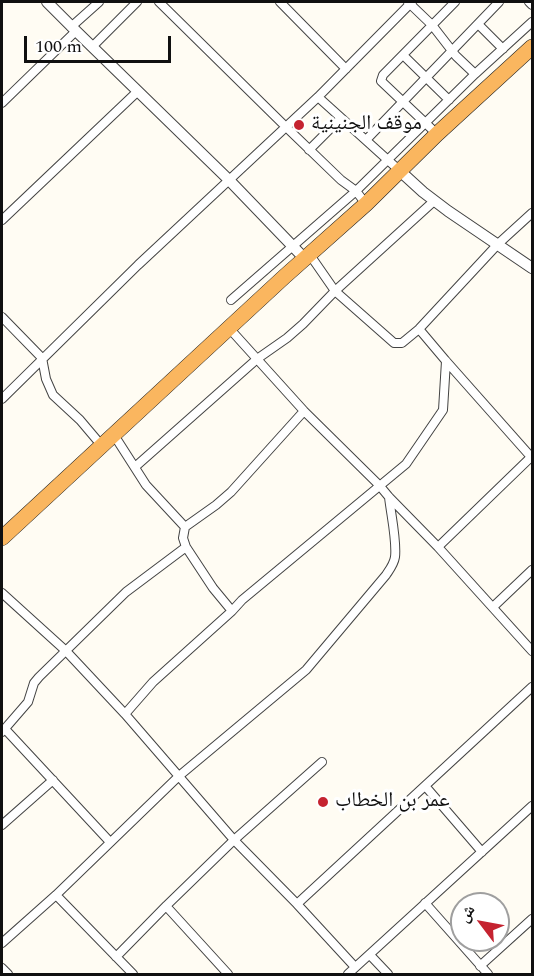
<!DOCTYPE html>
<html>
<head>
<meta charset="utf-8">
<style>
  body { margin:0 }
  #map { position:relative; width:534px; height:976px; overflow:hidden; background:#fffcf3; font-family:Spectral,"Noto Naskh Arabic",serif }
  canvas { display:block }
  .frame { position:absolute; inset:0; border:3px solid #101010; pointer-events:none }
  .north { position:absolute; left:450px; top:892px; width:60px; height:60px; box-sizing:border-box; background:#fff; border:2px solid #9f9f9f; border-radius:50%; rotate:302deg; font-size:16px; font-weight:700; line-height:24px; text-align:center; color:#101010 }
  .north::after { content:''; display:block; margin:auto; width:21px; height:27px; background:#c52330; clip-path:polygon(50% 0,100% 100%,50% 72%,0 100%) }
  .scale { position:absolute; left:24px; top:36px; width:147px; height:27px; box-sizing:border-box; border:3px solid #101010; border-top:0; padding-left:8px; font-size:18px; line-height:21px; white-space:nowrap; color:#101010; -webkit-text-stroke:4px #fff; paint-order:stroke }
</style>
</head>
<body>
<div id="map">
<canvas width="534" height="976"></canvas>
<div class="frame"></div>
<div class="north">ش</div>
<div class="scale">100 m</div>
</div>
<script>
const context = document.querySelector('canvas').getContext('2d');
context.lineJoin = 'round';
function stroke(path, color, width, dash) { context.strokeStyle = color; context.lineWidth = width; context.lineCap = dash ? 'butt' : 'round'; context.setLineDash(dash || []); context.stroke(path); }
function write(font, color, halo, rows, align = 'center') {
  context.font = font + ' Spectral,"Noto Naskh Arabic",serif'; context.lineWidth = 6; context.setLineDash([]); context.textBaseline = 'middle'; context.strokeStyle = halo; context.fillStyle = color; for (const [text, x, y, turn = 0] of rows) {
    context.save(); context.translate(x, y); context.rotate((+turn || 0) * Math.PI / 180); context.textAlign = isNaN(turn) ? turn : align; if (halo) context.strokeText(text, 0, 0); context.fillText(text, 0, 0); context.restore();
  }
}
const minor = new Path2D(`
  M 159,2 L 286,127 L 341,180 L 356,191 L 366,204
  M 280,2 L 346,69
  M 408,2 L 432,25 L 456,56 L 475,74
  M 529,2 L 532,5
  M 478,24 L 503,49
  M 71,27 L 99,2
  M 92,47 L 137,2
  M 403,55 L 449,100
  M 318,97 L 400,171
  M 2,103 L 76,31
  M 437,134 L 381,81 L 383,75 L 455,2
  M 366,140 L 499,2
  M 309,150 L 341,118
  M 2,220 L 138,91
  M 310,255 L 335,291 L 434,201
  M 231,300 L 356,191 L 475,74 L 532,22
  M 2,317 L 42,358 L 46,379 L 53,395 L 80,420 L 102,446
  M 229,328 L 304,411 L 379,485 L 389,497 L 438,547 L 532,651
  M 419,329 L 446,361 L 532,458
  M 2,399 L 138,265 L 318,97 L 412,2
  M 114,435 L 146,485 L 185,527 L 183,538 L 186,547 L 213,588 L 232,611 L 153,682 L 125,714
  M 135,467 L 257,359 L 287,338 L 303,324 L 335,291 L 394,343 L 402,343 L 419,329 L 498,244 L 532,213
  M 185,527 L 216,505 L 231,492 L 304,411
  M 438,547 L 532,456
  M 2,593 L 66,651 L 125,714 L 234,840 L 297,904 L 355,967
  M 493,607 L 532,570
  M 232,611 L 242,600 L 406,464 L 443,410 L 446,361
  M 5,729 L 110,842
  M 2,732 L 28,702 L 34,683 L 39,677 L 126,592 L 186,547
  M 426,787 L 482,852
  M 2,825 L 53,780
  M 56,895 L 133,974
  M 425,903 L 488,974
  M 297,904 L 532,687
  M 166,906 L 228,974
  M 2,943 L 56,895 L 179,776 L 306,670 L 386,575 C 390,569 394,564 395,557 C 397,541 391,515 389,497
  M 370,955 L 388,974
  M 116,957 L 166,906 L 234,840 L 322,762
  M 480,966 L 532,919
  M 2,968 L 8,974
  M 348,974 L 532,806`);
const tertiary = new Path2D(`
  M 47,2 L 76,31 L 229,180 L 305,259
  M 400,171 L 423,192 L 448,211 L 532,268`);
const trunk = new Path2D(`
  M 2,538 L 284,277 L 366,204 L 437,134 L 532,47`);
stroke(minor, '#434343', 10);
stroke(tertiary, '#434343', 12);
stroke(trunk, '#212121', 16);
stroke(minor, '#fff', 8);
stroke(tertiary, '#fff', 10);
stroke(trunk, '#fab65f', 15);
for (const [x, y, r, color] of [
  [299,125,6,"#c52330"],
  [323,802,6,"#c52330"]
]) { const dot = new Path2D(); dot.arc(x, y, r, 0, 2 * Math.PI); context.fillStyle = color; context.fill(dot); stroke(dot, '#fff', 2); }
write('21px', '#101010', '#fff', [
  ["موقف الجنينية",311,125],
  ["عمر بن الخطاب",335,802]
], 'left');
</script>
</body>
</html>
